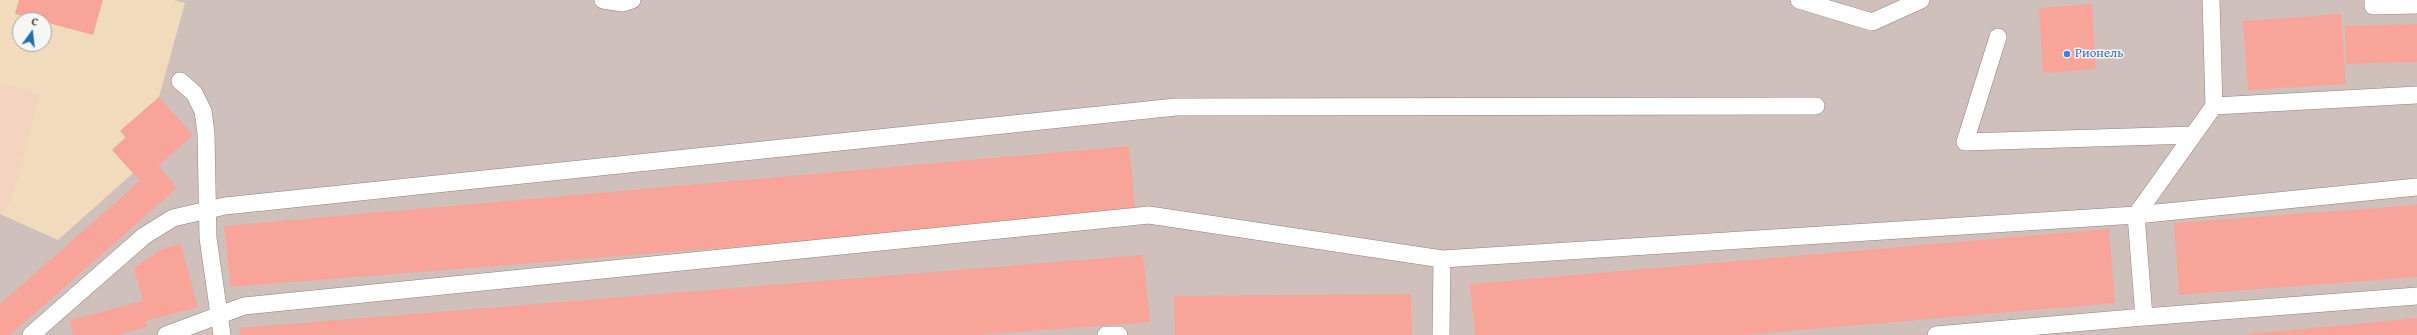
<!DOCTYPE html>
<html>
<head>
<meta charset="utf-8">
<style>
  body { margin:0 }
  #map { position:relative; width:2417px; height:335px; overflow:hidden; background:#f1dbbd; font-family:"Gentium Book Plus",serif }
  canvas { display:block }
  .north { position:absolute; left:12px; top:12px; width:40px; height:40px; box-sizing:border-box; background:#f6f6f2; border:1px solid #a5a5a2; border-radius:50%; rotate:15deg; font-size:11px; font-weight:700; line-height:16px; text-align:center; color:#2b2b2b }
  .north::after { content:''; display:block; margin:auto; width:14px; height:18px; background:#1f6fb2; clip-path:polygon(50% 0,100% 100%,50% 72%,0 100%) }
</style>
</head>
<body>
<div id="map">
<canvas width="2417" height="335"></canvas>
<div class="north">С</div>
</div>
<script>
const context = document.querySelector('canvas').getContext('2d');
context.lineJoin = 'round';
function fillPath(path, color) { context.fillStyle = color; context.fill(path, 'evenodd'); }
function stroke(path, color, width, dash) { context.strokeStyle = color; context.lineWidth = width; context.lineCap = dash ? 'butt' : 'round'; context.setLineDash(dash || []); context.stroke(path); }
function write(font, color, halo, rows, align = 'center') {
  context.font = font + ' "Gentium Book Plus",serif'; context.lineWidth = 3; context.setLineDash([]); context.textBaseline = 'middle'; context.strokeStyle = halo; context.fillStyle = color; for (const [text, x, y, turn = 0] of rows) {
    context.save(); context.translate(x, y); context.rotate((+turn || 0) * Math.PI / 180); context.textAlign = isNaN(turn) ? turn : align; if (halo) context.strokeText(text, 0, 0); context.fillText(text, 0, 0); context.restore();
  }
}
fillPath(new Path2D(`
  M 0,83 L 40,94 L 10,204 L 0,214 Z`), '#f4d3c0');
fillPath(new Path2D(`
  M 174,0 L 2417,0 L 2417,335 L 0,335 L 0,214 L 58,240 L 133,173 L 126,138 L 120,131 L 159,97 L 185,3 Z`), '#d0c0bc');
fillPath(new Path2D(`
  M 19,0 L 103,0 L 93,35 L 15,14 Z
  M 2092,4 L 2096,69 L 2043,73 L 2039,8 Z
  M 2341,14 L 2346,84 L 2248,90 L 2243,21 Z
  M 2417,24 L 2417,62 L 2346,64 L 2345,26 Z
  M 159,97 L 193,135 L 158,166 L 177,188 L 10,335 L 0,335 L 0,304 L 140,181 L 112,150 L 126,137 L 120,131 Z
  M 1129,146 L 1136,215 L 231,287 L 224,226 Z
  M 2417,205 L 2417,277 L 2179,295 L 2174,223 Z
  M 2109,229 L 2115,303 L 1744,335 L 1475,335 L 1470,284 Z
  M 181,244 L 198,307 L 146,321 L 147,327 L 117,335 L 73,335 L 70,320 L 143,301 L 134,268 L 164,248 Z
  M 1143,255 L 1150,322 L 979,335 L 240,335 L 239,328 Z
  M 1411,294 L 1412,335 L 1175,335 L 1174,296 Z
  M 2417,318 L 2417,335 L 2248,335 L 2248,334 Z`), '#f9a499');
const service = new Path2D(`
  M 603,0 L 623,3 L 632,0
  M 1799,0 L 1872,22 L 1921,0
  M 2211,0 L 2214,106 L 2136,215 L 2144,317 L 2417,296
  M 2373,0 L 2373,6 L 2417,5
  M 1998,37 L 1965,142 L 2193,135
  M 180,81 L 194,93 L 203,111 L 206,133 L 208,238 L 222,335
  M 2214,106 L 2417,95
  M 31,335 L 144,236 L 173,218 L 225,206 L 1176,107 L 1816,106
  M 166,335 L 244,306 L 1149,215 L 1442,259 L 2136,215 L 2417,187
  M 1106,335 L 1119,335
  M 1441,335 L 1442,259
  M 1936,335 L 2144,317`);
stroke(service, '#8e8374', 18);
stroke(service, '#fff', 17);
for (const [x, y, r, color] of [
  [2067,54,4,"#3f7fe0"]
]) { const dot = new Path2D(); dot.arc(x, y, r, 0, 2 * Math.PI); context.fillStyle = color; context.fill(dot); stroke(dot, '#f6f6f2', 1.5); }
write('13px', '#366cbe', '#f6f6f2', [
  ["Рионель",2075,54]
], 'left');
</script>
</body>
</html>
